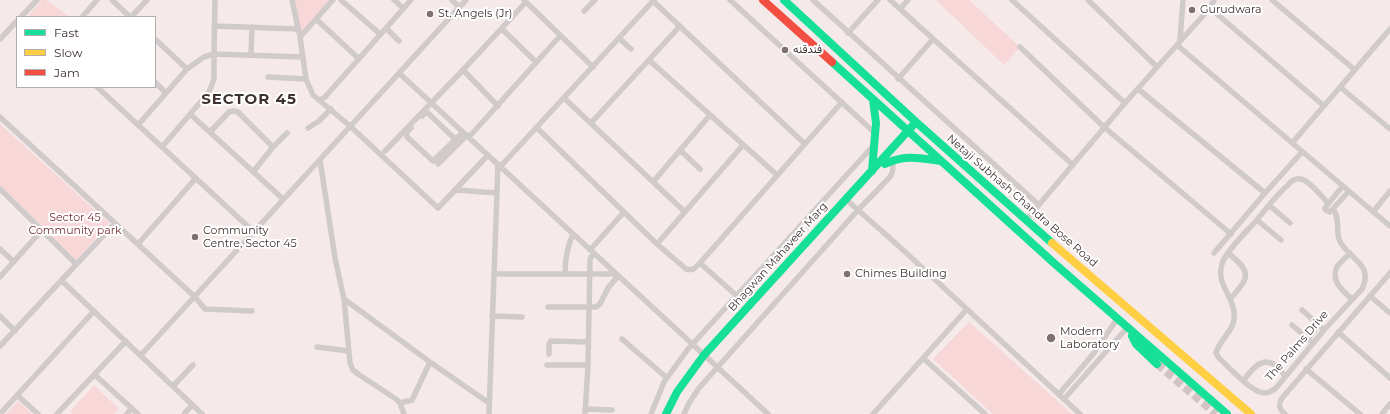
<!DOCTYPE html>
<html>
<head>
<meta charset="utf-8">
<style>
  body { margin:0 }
  #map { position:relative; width:1390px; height:414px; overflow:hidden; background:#f6e9e9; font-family:Montserrat,sans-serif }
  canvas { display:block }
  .legend { position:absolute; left:16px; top:16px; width:140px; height:72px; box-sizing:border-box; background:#fff; border:1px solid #b3adad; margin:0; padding:5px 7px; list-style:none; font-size:12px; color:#403131 }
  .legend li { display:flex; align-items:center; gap:8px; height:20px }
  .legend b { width:20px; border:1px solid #b3adad }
</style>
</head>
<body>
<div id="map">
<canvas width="1390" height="414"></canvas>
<ul class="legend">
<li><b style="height:5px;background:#16e098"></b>Fast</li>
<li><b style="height:5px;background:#ffcf43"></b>Slow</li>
<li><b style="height:5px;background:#f24e42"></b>Jam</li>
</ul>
</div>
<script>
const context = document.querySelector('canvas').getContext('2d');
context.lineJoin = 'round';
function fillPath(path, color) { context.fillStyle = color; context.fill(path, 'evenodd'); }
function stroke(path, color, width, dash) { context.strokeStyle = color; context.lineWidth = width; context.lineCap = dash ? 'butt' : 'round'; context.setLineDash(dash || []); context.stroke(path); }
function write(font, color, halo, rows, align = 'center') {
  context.font = font + ' Montserrat,Vazirmatn,sans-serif'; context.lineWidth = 4; context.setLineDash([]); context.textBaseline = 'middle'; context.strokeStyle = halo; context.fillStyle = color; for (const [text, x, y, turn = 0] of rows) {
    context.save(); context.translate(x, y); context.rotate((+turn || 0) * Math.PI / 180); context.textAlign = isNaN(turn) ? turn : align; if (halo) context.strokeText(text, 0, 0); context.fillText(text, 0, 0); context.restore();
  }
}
fillPath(new Path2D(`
  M 42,0 L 47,0 L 69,17 L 31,17 L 29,15 Z
  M 293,0 L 332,0 L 301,34 Z
  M 936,0 L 969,0 L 1020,47 L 1004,65 Z
  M 0,124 L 109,223 L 76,260 L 0,185 Z
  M 969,322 L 1072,414 L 993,414 L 933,359 Z
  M 94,385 L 119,409 L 114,414 L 72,414 L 70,412 Z
  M 18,401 L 32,414 L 6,414 Z`), '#f7d7d8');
stroke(new Path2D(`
  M 1157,364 L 1216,414`), '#d2c4c4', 8, [8, 4]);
stroke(new Path2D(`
  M 112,0 L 130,17
  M 292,0 L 300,37 L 306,79 L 313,95 L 350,126 L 438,208 L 488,155
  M 341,0 L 380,34
  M 394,0 L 403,8
  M 452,0 L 459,7
  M 524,0 L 593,67
  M 730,0 L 875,133
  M 813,0 L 1039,205
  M 890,0 L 1073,165
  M 1012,0 L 1125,103
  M 1088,0 L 1157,67
  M 1272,0 L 1355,70
  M 653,1 L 805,144
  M 1210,8 L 1324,106
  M 900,9 L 908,0
  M 584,11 L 595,0
  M 21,17 L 37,0
  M 82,17 L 97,0
  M 131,17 L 147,0
  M 316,19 L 358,58
  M 214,26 L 298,29
  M 386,28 L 399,41
  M 502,29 L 536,62
  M 848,33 L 878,0
  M 300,37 L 333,0
  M 619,38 L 631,49
  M 0,39 L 17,21
  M 155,39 L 187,69
  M 1180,40 L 1183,0
  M 1177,45 L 1390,226
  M 1020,47 L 1104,127 L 1231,234
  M 251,55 L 252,27
  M 649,60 L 777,175
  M 463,70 L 498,106
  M 399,73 L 768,414
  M 268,77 L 306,79
  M 898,79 L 933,39
  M 155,82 L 166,93
  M 97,87 L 254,232
  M 1340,87 L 1390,129
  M 1138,89 L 1265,193
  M 564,98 L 685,212
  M 320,100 L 325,97 L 411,0
  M 190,114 L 283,199
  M 422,116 L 425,113 L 428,113 L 455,139
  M 0,117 L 195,297 L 205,309 L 252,311
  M 591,123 L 680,26
  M 138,125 L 187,69 L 204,57 L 214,54 L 215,0
  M 308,128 L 319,121 L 331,109
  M 411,128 L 407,132 L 407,137 L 433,161 L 463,132
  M 537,128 L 657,244 L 686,269 C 693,271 695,268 700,263 L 842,102
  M 210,132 L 229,112 L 233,111 L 238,112 L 273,147
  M 469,137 L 560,36
  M 1292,143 L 1390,29
  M 162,147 L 209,92 L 214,79 L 214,54 L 302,57
  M 680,150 L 700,169
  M 385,151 L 463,70 L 526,2
  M 320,160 L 335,258 L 344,299 L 350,363 L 353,370 L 358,374 L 396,399 L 400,403 L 404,414
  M 438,164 L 467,135
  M 500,167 L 654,0
  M 253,172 L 273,147 L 287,133
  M 653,182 L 710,115
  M 1343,186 L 1327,205 L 1325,209 L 1327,211 L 1330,212 L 1349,191
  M 0,189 L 76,264
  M 456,190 L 497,193
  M 849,202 L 902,249 L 1080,414
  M 1328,203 C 1322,197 1310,181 1301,179 C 1296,178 1291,181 1288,185 C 1276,195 1266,209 1256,221 C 1247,231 1225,252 1222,264 C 1215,285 1237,299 1234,319 C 1233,332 1219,340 1216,353 L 1219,358 C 1229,367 1251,392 1264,393 C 1269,393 1272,391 1276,388 L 1324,330 L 1362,289 C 1375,262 1345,258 1339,239 C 1336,229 1340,218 1333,209
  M 1269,205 L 1290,223
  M 1373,212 L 1390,191
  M 1026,220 L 1125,103 L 1210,8 L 1214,0
  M 1257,220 L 1281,240
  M 138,244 L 196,178
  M 657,244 L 743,145
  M 0,249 L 14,262
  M 590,250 L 624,212
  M 1214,253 L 1265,193 L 1302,152
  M 1228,253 C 1252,272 1250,277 1230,299
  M 1350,253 C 1346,258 1340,262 1337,267 C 1330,281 1343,291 1352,299
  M 700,263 L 737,296
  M 494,274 L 616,274
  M 565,274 C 565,260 567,247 573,234
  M 0,277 L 42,230
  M 62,281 L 202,414
  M 1370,296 L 1390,313
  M 344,299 L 430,362 L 489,403
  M 548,307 L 596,307 L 600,304 L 608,288 L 618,276
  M 1302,310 L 1324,330
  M 0,316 L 15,331
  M 492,316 L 522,317
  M 1292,325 L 1313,343
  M 1338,332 L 1390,378
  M 1308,338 L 1319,325
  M 622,339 L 667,378
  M 0,346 L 115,223
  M 317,347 L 349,351
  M 549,354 L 549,344 L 551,341 L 588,342
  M 141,355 L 466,0
  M 923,358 L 985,414
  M 547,365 L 588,365 L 590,260 L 591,257 L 595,254
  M 1306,369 L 1360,414
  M 95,375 L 138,414
  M 1244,380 C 1257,361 1270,353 1285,376
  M 173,386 L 193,365
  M 1059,394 L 1094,353 L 1117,319
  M 17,395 L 38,414
  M 1064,399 L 1127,328
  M 400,403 L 412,400 L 430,362
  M 585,409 L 612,410
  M 0,414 L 94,311
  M 57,414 L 126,341
  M 127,414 L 132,408
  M 184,414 L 192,405
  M 489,414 L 498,164
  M 585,414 L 588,365
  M 651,414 L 664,382 L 688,349 L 874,145
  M 684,414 L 689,403 L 699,388 L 858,210 L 890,177 C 894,171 893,166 892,159
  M 873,414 L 967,309
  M 1285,414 C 1279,409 1278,405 1282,398 L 1390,273
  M 1382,414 L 1390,404`), '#d0caca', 5.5);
stroke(new Path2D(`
  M 784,0 L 916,122 L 1052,243
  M 832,62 L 1055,264 L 1227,414
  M 885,164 C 905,154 919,158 941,161
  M 872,171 L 876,123 L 873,100
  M 1132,336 L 1136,344 L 1157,364
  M 666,414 L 677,392 L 704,355 L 916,122`), '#16e098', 8);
stroke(new Path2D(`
  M 1052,243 L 1251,414`), '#ffcf43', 8);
stroke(new Path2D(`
  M 763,0 L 832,62`), '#f24e42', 8);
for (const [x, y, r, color] of [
  [1192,10,4,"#807171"],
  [430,14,4,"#807171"],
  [785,50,4,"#807171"],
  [195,237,4,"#807171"],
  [847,274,4,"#807171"],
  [1051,338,5,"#807171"]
]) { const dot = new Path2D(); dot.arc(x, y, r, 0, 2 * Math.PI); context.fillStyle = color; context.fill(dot); stroke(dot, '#fff', 1.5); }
write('11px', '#403131', '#fff', [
  ["Gurudwara",1200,10],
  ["St. Angels (Jr)",438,14],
  ["فندقنه",793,50],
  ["Community",203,231],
  ["Centre, Sector 45",203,244],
  ["Chimes Building",855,274],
  ["Modern",1060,332],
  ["Laboratory",1060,345]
], 'left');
write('11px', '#403131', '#fff', [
  ["Netaji Subhash Chandra Bose Road",1022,201,41],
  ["Bhagwan Mahaveer Marg",778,257,-48],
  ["The Palms Drive",1297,346,-49]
]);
write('11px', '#773038', '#fff', [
  ["Sector 45",75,218],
  ["Community park",75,231]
]);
context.letterSpacing = '1px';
write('bold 15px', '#403131', '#fff', [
  ["SECTOR 45",249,100]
]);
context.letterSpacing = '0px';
</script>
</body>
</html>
